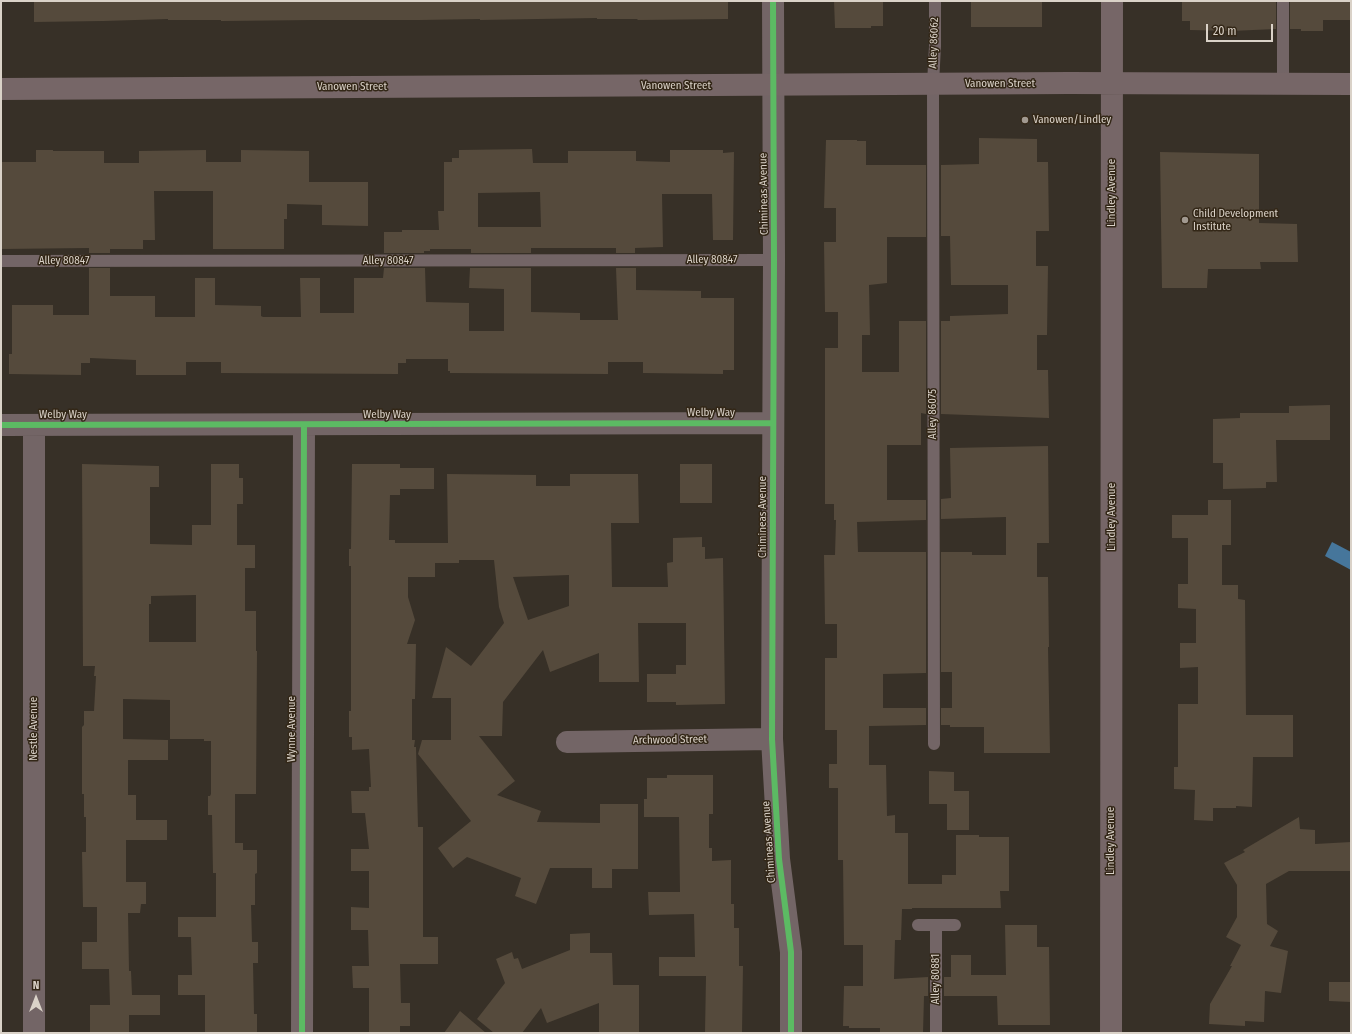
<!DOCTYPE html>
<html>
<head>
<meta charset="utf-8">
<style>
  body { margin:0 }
  #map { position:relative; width:1352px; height:1034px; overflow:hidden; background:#373027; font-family:"Fira Sans Condensed",sans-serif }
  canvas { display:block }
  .frame { position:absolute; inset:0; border:2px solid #dad2c8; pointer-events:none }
  .north { position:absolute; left:16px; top:978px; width:40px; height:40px; -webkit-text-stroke:3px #332717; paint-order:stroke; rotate:0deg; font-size:11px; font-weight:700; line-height:16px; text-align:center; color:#dad2c8 }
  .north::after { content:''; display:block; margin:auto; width:14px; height:18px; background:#dad2c8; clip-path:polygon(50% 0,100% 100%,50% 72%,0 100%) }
  .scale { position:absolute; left:1206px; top:24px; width:67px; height:18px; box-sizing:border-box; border:2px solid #dad2c8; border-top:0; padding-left:5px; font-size:12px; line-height:14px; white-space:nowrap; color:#dad2c8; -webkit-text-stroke:3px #332717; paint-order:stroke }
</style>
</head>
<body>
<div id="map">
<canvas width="1352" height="1034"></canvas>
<div class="frame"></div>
<div class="north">N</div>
<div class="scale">20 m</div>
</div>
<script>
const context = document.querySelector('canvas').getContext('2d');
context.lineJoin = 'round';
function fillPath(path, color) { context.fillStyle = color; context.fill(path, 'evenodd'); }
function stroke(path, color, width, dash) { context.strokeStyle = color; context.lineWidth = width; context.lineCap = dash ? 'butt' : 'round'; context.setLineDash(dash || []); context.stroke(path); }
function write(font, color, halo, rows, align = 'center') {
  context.font = font + ' "Fira Sans Condensed",sans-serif'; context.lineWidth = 3; context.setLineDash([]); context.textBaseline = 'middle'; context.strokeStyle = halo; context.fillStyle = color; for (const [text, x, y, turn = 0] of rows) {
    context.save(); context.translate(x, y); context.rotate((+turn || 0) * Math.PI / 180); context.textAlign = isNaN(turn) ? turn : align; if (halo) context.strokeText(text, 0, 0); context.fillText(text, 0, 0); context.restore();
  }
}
fillPath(new Path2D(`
  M 1332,542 L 1351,552 L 1351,570 L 1325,556 Z`), '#46769b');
fillPath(new Path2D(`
  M 34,1 L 728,1 L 728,19 L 638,20 L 637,19 L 597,19 L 597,18 L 480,20 L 480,19 L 420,20 L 313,20 L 221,21 L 221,20 L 168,20 L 168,19 L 103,21 L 34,22 Z
  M 834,1 L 883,1 L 883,26 L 871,26 L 871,28 L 835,28 Z
  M 971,1 L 1042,1 L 1042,27 L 971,27 Z
  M 1182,1 L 1276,1 L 1276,29 L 1231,31 L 1190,30 L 1190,21 L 1182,21 Z
  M 1290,1 L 1351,1 L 1351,20 L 1323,20 L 1323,31 L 1301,31 L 1301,29 L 1290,29 Z
  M 979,138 L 1037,139 L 1037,162 L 1048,162 L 1049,231 L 1036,231 L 1036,266 L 1048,266 L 1047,335 L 1037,335 L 1037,370 L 1048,370 L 1049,418 L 941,414 L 941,321 L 950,321 L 950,316 L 1008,314 L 1008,285 L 951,285 L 950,236 L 941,236 L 941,165 L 979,164 Z
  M 826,140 L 857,140 L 857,141 L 866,141 L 866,165 L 926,165 L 926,237 L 887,237 L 887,283 L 869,285 L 870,335 L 862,335 L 862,372 L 899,372 L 899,321 L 926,321 L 926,414 L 921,413 L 921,445 L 887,445 L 887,500 L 926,500 L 926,520 L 857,522 L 858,552 L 926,552 L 926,673 L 883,674 L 883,708 L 926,708 L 926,725 L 869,726 L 869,765 L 886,765 L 887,816 L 895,815 L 895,833 L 908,833 L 908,884 L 942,884 L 942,875 L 956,875 L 956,835 L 979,835 L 979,837 L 1009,837 L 1009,891 L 1000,891 L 1001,908 L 912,908 L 912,909 L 902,909 L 901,940 L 895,940 L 894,979 L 928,977 L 928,996 L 924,996 L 923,1033 L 880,1033 L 880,1028 L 849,1028 L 849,1026 L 843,1026 L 844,986 L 863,986 L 863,945 L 844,945 L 843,860 L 838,860 L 838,788 L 829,788 L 829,764 L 837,764 L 837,730 L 825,730 L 825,658 L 837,658 L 837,624 L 825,624 L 824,555 L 835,555 L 836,520 L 834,520 L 834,504 L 825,504 L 825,348 L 838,348 L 838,312 L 825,312 L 824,242 L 836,242 L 836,208 L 824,208 Z
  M 532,149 L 533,163 L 568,163 L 568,151 L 636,151 L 636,161 L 670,162 L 670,150 L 723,150 L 723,153 L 734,152 L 733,240 L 713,240 L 712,194 L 662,194 L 663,247 L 635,248 L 635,253 L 616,253 L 616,248 L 531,248 L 531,253 L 471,253 L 471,249 L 430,249 L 430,251 L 424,251 L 424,253 L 384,253 L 384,232 L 402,232 L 402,230 L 439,230 L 438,211 L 444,211 L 444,162 L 452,162 L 452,158 L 459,158 L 459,150 ZM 540,192 L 541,227 L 478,227 L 478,193 Z
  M 36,150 L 53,150 L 53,151 L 104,151 L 104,163 L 139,163 L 139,151 L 206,150 L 206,162 L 241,162 L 241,150 L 309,151 L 309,182 L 368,182 L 368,226 L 322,225 L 322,205 L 287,204 L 287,219 L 284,219 L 284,249 L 213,249 L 213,191 L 154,191 L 155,240 L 143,240 L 143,249 L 110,249 L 110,253 L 89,253 L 89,248 L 1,249 L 1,162 L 36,162 Z
  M 1160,152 L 1259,154 L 1259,223 L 1297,224 L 1298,262 L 1260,262 L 1261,269 L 1208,269 L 1207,288 L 1162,288 Z
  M 89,268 L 110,268 L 110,296 L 155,296 L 155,317 L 195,317 L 195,278 L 215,278 L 215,305 L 261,306 L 261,316 L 263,317 L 301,317 L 300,278 L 320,278 L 320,313 L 354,313 L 354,278 L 383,278 L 384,268 L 425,268 L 426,302 L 469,303 L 469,331 L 504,331 L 504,289 L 469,288 L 470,268 L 531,268 L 531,312 L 580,313 L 580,320 L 618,320 L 616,268 L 636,268 L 636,290 L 701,291 L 701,298 L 734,298 L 734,370 L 723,370 L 723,374 L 643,373 L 643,362 L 608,362 L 608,374 L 450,373 L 450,371 L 448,371 L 448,359 L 406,359 L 406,363 L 398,363 L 398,374 L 221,373 L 221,362 L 186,362 L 186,375 L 136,375 L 136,360 L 90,358 L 90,363 L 81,363 L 81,375 L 9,374 L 9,354 L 12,354 L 12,305 L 53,305 L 53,315 L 89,315 Z
  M 1330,405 L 1330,440 L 1276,440 L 1277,482 L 1266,482 L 1266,488 L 1223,489 L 1223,463 L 1213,463 L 1213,419 L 1240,418 L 1240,413 L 1289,413 L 1289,406 Z
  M 1048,446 L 1049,543 L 1037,543 L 1037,577 L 1048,577 L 1049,647 L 1048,647 L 1050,753 L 984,753 L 984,727 L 950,727 L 950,725 L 941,725 L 941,708 L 952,708 L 952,672 L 941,672 L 941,552 L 972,552 L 972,555 L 1006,555 L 1006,517 L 941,519 L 941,499 L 951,498 L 950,448 Z
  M 82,464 L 159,466 L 159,487 L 150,487 L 150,544 L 192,545 L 192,525 L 211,525 L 211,464 L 239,464 L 239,478 L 243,478 L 243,504 L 237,504 L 237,545 L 255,545 L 255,568 L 245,568 L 245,611 L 256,611 L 256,651 L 257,651 L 256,794 L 235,794 L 235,843 L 243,843 L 243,850 L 257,850 L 257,873 L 255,874 L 255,905 L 251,905 L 252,942 L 258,942 L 258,963 L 253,963 L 254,1014 L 257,1014 L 257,1033 L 205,1033 L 205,995 L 178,995 L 178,975 L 192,975 L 191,937 L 178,937 L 178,917 L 216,917 L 216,873 L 213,873 L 212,815 L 208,815 L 208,796 L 210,796 L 211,794 L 211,741 L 204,741 L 204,739 L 170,739 L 170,700 L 123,699 L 123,739 L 168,740 L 168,760 L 128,760 L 128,795 L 136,795 L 136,820 L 167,820 L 167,840 L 126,840 L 126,882 L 146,882 L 146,904 L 141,904 L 140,913 L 128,913 L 129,971 L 131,971 L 132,995 L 160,995 L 160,1015 L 129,1015 L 129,1033 L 90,1033 L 90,1005 L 110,1005 L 109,969 L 82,969 L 82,942 L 97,942 L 97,907 L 83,907 L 82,852 L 86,852 L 86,817 L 84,817 L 84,794 L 82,794 L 82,727 L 84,725 L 84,711 L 94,711 L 96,676 L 94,676 L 95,666 L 83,666 ZM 196,595 L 196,642 L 149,642 L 149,604 L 151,604 L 151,596 Z
  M 352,464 L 400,464 L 400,468 L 434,468 L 434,489 L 400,489 L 400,495 L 390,495 L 389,540 L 395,540 L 395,543 L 448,543 L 447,474 L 536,475 L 536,486 L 570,486 L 570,474 L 638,474 L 639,523 L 611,523 L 612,587 L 668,587 L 667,563 L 673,562 L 673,538 L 702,537 L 702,547 L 705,547 L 705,559 L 723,558 L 725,704 L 676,705 L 676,702 L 647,702 L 647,674 L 676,674 L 676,665 L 686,665 L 686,623 L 638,623 L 639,682 L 599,682 L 599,653 L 550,672 L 543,650 L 503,702 L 502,736 L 479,736 L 515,781 L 497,795 L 541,811 L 537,822 L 600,823 L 600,804 L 638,804 L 638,869 L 612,869 L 612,888 L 592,888 L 592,868 L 550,868 L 536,904 L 515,896 L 521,878 L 467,857 L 453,868 L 438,848 L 471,821 L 418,754 L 422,740 L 451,740 L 451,698 L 432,698 L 446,647 L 471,666 L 504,623 L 499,607 L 494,560 L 459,560 L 459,563 L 435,563 L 435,577 L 408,577 L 408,597 L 415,620 L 407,644 L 416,644 L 415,699 L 412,699 L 412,740 L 415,740 L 414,747 L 416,747 L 418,827 L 423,827 L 423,937 L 438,937 L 438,964 L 400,964 L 401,1003 L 410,1003 L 410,1026 L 400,1026 L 400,1033 L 369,1033 L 369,988 L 353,988 L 352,966 L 369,966 L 368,930 L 351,930 L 351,907 L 369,908 L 369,871 L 351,871 L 351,849 L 369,849 L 365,813 L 352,813 L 351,791 L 369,791 L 369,787 L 371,787 L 369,749 L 352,750 L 352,737 L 349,737 L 349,711 L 351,711 L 351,566 L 349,566 L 349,549 L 351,549 ZM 569,575 L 569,606 L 528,620 L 513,577 Z
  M 680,464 L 712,464 L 712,503 L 680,503 Z
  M 1208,500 L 1231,500 L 1231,545 L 1222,545 L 1222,585 L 1238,585 L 1238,599 L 1245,600 L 1246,715 L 1293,715 L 1293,757 L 1253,757 L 1252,807 L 1236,806 L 1236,808 L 1213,808 L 1213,821 L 1194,820 L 1195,790 L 1174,789 L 1174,767 L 1178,767 L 1178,704 L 1198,704 L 1198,667 L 1180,668 L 1180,643 L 1196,643 L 1196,609 L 1178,608 L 1178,584 L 1188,584 L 1188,538 L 1172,538 L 1172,515 L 1208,515 Z
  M 929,771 L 954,772 L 954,791 L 969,791 L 969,830 L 947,830 L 947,804 L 929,804 Z
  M 667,775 L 713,775 L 713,814 L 709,814 L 709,848 L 712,848 L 712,861 L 731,860 L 731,904 L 734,904 L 734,928 L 739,928 L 739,966 L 743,966 L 742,1033 L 705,1033 L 706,976 L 659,976 L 659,957 L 695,957 L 694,914 L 649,915 L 648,892 L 680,892 L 679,817 L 644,817 L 644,799 L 647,799 L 647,778 L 667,778 Z
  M 1299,817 L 1300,829 L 1315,830 L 1315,844 L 1351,842 L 1351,871 L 1289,871 L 1266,884 L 1267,924 L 1278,931 L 1270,946 L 1288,951 L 1281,993 L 1265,991 L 1264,1022 L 1245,1021 L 1245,1026 L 1209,1024 L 1210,1004 L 1232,966 L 1230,966 L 1241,945 L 1226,937 L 1237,917 L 1237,885 L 1224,863 L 1245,852 L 1243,850 Z
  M 1005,925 L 1037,925 L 1037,947 L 1049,947 L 1050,1025 L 998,1025 L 997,996 L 944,996 L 944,977 L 951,977 L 951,955 L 971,955 L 971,975 L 1006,975 Z
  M 590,933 L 590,953 L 612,953 L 613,985 L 639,985 L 639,1033 L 599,1033 L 599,1003 L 547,1023 L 541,1008 L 522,1033 L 494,1033 L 477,1019 L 505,983 L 496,959 L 512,952 L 514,959 L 518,958 L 522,969 L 570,950 L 570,934 Z
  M 1329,982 L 1351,982 L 1351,1002 L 1329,1001 Z
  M 460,1011 L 486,1033 L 444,1033 Z`), '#554a3c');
stroke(new Path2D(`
  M 1283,1 L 1283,84
  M 1,261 L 774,260
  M 934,744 L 933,84 L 935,46 L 935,1
  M 918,925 L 955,925
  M 936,925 L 936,1033`), '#736566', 12);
stroke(new Path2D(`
  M 773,1 L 774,260 L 772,739 L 779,859 L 791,952 L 791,1033
  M 1,425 L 773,423
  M 34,426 L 34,1033
  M 567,742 L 772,739
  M 302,1033 L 304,425`), '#736566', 22);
stroke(new Path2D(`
  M 1,89 L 1069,83 L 1351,84
  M 1111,1033 L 1112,1`), '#766667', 22);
stroke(new Path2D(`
  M 773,1 L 774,260 L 772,739 L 779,859 L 791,952 L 791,1033
  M 1,425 L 773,423
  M 302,1033 L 304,425`), '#5cba63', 6);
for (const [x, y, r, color] of [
  [1025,120,4,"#a19990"],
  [1185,220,4,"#a19990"]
]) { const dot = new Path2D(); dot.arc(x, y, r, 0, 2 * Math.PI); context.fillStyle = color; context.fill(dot); stroke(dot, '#332717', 1.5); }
write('11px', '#dad2c8', '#332717', [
  ["Alley 86062",934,43,-88],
  ["Vanowen Street",1000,84],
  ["Vanowen Street",676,86],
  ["Vanowen Street",352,87],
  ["Lindley Avenue",1112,193,-90],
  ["Chimineas Avenue",764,194,-91],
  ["Alley 80847",712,260],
  ["Alley 80847",64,261],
  ["Alley 80847",388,261],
  ["Welby Way",711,413],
  ["Alley 86075",933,414,-90],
  ["Welby Way",63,415],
  ["Welby Way",387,415],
  ["Chimineas Avenue",763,517,-90],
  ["Lindley Avenue",1112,517,-90],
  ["Nestle Avenue",34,729,-90],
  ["Wynne Avenue",292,729,-90],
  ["Archwood Street",670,740,-1],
  ["Lindley Avenue",1111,841,-90],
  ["Chimineas Avenue",769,842,-94],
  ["Alley 80881",936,979,-90]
]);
write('11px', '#dad2c8', '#332717', [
  ["Vanowen/Lindley",1033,120],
  ["Child Development",1193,214],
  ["Institute",1193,227]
], 'left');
</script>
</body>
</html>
